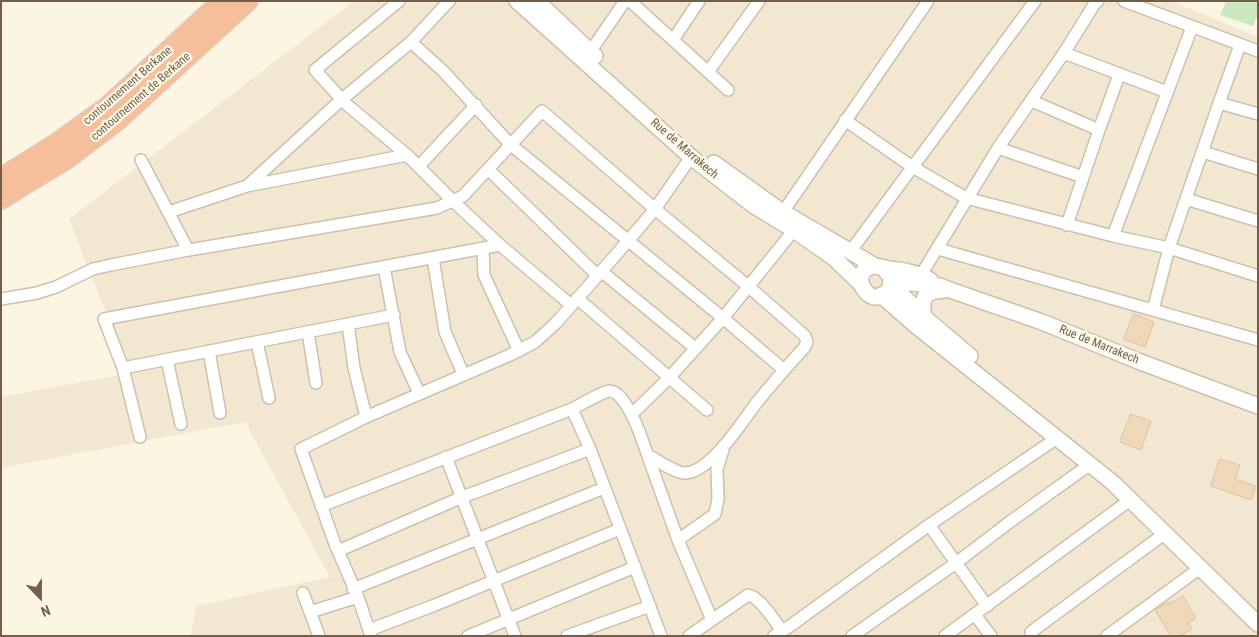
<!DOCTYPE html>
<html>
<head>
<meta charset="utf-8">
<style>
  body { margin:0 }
  #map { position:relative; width:1259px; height:637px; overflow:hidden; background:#fbf5e2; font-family:"Roboto Condensed",sans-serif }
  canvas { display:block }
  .frame { position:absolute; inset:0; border:2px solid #725e49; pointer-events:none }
  .north { position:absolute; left:15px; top:572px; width:50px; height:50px; -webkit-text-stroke:4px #fef9e8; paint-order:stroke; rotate:158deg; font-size:14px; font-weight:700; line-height:20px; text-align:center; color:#725e49 }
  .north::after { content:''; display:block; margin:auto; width:18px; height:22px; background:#725e49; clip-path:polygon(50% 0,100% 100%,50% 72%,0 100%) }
</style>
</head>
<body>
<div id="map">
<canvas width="1259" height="637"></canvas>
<div class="frame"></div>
<div class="north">N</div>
</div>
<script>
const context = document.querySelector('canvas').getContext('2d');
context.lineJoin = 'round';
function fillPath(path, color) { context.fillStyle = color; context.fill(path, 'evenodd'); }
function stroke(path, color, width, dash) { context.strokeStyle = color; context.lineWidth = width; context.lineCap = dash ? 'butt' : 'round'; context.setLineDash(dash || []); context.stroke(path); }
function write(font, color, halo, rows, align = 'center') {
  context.font = font + ' "Roboto Condensed",sans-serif'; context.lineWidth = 4.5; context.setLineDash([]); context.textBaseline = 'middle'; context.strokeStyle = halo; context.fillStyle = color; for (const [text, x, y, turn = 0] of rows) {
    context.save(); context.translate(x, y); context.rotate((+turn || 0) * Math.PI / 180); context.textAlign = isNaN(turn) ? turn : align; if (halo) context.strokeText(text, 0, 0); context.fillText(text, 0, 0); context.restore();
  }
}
fillPath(new Path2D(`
  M 354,1 L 1171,1 L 1258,37 L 1258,636 L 191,636 L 196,606 L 330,577 L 245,422 L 1,468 L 1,397 L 130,373 L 69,219 Z`), '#f2e8d1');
fillPath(new Path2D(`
  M 1226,1 L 1258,1 L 1258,14 L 1253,26 L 1220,15 Z`), '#cbe8c1');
const building = new Path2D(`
  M 1134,314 L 1154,322 L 1145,347 L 1124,339 Z
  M 1131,414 L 1151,421 L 1141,450 L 1120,442 Z
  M 1220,459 L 1240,465 L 1235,479 L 1256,486 L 1251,500 L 1211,486 Z
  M 1183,596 L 1196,618 L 1188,623 L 1192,629 L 1180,636 L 1171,636 L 1155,610 L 1168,602 L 1169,604 Z`);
fillPath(building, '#f0d8ba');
stroke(building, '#e2c19c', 1);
const street = new Path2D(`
  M 399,1 L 315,70 L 345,103 L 407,155 L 454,202 L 500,245 L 571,305
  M 630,1 L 728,90
  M 1124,1 L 1258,51
  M 673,40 L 699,1
  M 411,42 L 443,71 L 511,145 L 723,318 L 784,370
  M 590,52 L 625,1
  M 1064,53 L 1167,92
  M 708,72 L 759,1
  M 1032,101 L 1099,130
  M 1219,103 L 1240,45
  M 845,120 L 911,166 L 966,198 L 1113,236 L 1169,248 L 1258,276
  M 998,148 L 1083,177
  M 1203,152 L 1258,169
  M 141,160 L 188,250
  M 419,166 L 476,105
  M 489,170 L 597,275
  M 247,186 L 341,100 L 411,42 L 449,1
  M 1186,199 L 1258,221
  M 169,212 L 247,186 L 407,155
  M 783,212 L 928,1
  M 1067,225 L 1099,130 L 1119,75
  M 1113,236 L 1192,27
  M 483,249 L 484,275 L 519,351
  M 938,249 L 1258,340
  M 850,252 L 1035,1
  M 433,258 L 445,332 L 463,374
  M 384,267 L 400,352 L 419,393
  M 601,271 L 695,348
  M 921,275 L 998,148 L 1064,53 L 1095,3 L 1098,1
  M 577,298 L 707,410
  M 1,299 L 37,293 L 56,287 L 93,269 L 111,265 L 183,251 L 437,208 L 463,196 L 542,111 L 655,209 L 749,287 L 805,336 L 807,342 L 804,348 C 788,365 773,383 758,401 C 743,420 712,471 686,473 C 676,474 657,460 648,455
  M 1153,310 L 1169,248 L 1219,103 L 1258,114
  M 348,324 L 354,368 L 366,417
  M 308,332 L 316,383
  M 257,342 L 269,398
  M 209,351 L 220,413
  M 167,360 L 181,424
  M 123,368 L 394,315
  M 572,409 L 590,449 L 661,636
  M 632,414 L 669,378 L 723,318 L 794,230
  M 140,437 L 123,368 L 104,319 L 500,245
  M 446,457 L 515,636
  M 321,506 L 572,409 C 580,405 602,392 609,391 C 622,390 635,421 639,431 L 678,540 L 712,620
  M 929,525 L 987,606
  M 678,540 L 715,514 L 718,499 L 717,469 L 723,450
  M 338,551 L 460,498 L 590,449
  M 353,589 L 604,488
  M 303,593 L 319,636
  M 310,612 L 358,597
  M 975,615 L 991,636
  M 369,630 L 435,605 L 620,529
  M 1031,632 L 1164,534
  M 371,636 L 358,597 L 335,544 L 301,449 L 366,417 L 510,355 L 535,342 L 556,323 L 628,241 L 655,209 L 691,157
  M 468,636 L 635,567
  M 567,636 L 650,606
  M 689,636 L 748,595 C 759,596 775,621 782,631
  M 774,636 L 790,626 L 929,525 L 1057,438
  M 852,636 L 956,563 L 1011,521 L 1089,465
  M 945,636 L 1130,500
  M 1107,636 L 1200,568`);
const secondary = new Path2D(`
  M 517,1 L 691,157 L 753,205 L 794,230 L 834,258 L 861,284
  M 537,1 L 595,56
  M 714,163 L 781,211 L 875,266
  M 883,268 L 891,277 L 890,288 C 872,316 844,271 874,266 C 879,266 884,268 889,269 C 904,270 917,273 930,280
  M 891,281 L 940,286 L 950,290 L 1042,322 L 1138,361 L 1258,406
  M 891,284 L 924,317 L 970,356
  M 881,295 L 915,325 L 1112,482 L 1258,624
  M 924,317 C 920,297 925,291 945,290`);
const highway = new Path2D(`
  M 1,178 L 57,143 L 107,107 L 222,1
  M 1,199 L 68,158 L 118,120 L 248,1`);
stroke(street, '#cec0ac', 14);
stroke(secondary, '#cfbfa7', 18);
stroke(highway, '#ddd8d3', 22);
stroke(street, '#fff', 11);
stroke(secondary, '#fff', 15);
stroke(highway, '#f4bf9a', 20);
write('12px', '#725e49', '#fef9e8', [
  ["contournement Berkane",128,86,-41],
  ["contournement de Berkane",141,97,-41],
  ["Rue de Marrakech",684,149,41],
  ["Rue de Marrakech",1099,345,22]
]);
</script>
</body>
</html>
